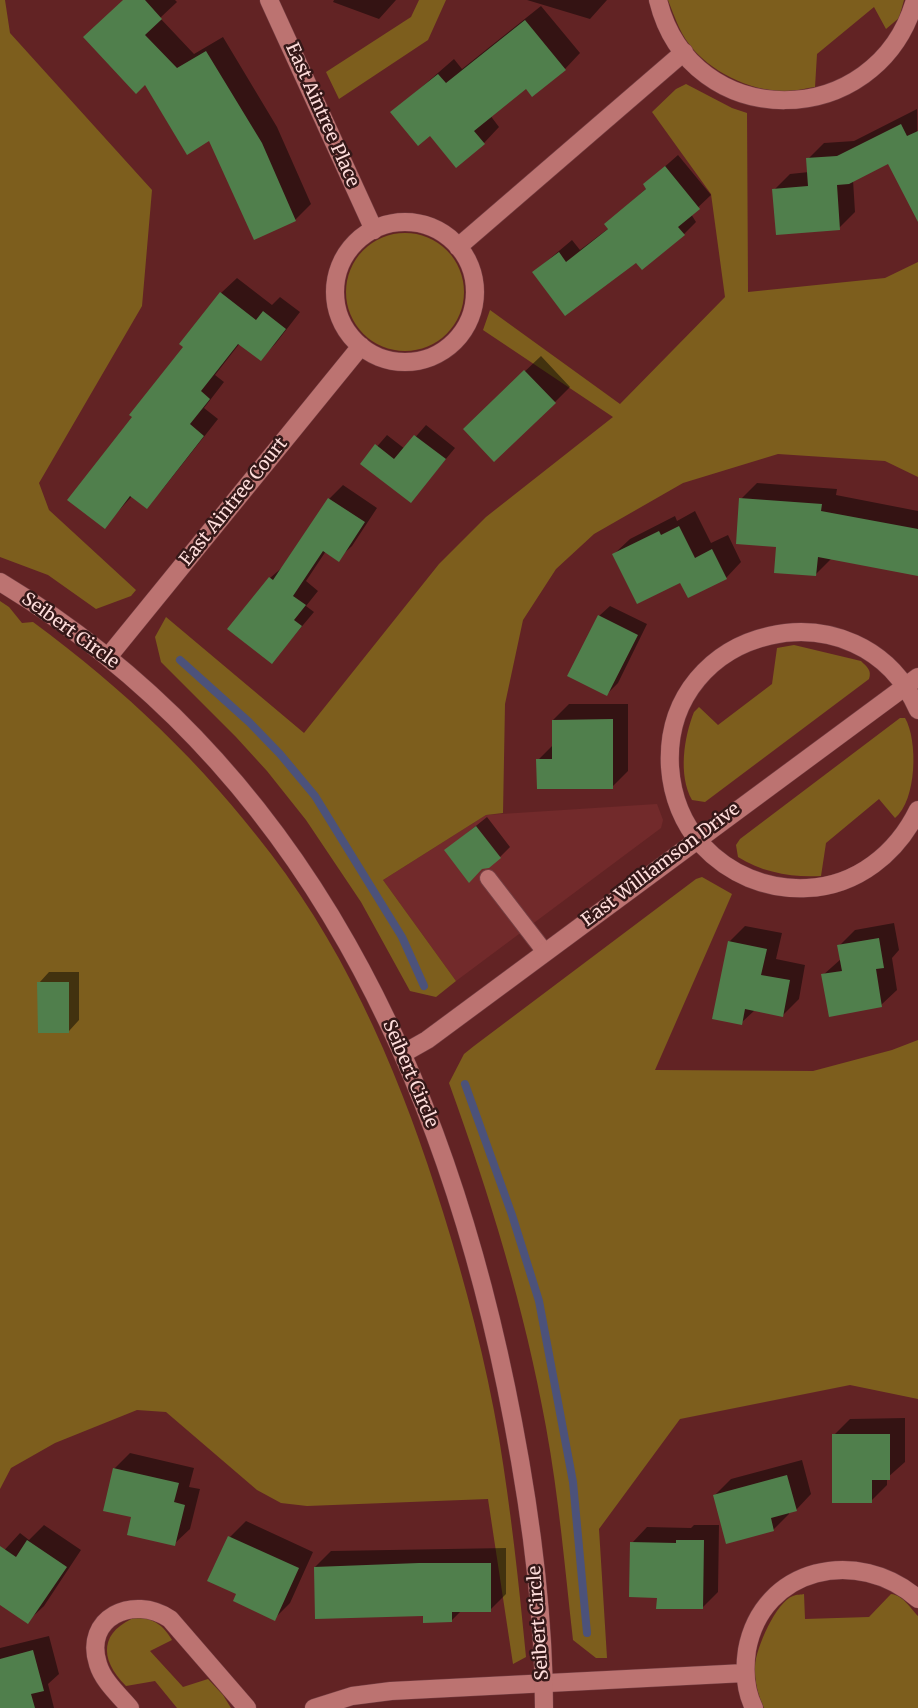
<!DOCTYPE html>
<html>
<head>
<meta charset="utf-8">
<style>
  body { margin:0 }
  canvas { display:block; background:#622324 }
</style>
</head>
<body>
<canvas width="918" height="1708"></canvas>
<script>
const context = document.querySelector('canvas').getContext('2d');
context.lineJoin = 'round';
function fillPath(path, color) { context.fillStyle = color; context.fill(path, 'evenodd'); }
function stroke(path, color, width, dash) { context.strokeStyle = color; context.lineWidth = width; context.lineCap = dash ? 'butt' : 'round'; context.setLineDash(dash || []); context.stroke(path); }
function write(font, color, halo, rows, align = 'center') {
  context.font = font + ' Merriweather,serif'; context.lineWidth = 5; context.setLineDash([]); context.textBaseline = 'middle'; context.strokeStyle = halo; context.fillStyle = color; for (const [text, x, y, turn = 0] of rows) {
    context.save(); context.translate(x, y); context.rotate((+turn || 0) * Math.PI / 180); context.textAlign = isNaN(turn) ? turn : align; if (halo) context.strokeText(text, 0, 0); context.fillText(text, 0, 0); context.restore();
  }
}
fillPath(new Path2D(`
  M 657,804 L 663,820 L 661,828 L 456,981 L 383,880 L 486,815 Z`), '#722a2b');
fillPath(new Path2D(`
  M 0,0 L 5,0 L 10,33 L 152,190 L 142,306 L 39,483 L 49,510 L 136,590 L 131,596 L 96,609 L 48,575 L 0,557 Z
  M 419,0 L 446,0 L 428,40 L 339,99 L 326,72 L 411,17 Z
  M 668,0 L 904,0 L 899,18 L 886,29 L 874,7 L 817,54 L 815,87 C 806,88 797,91 788,91 C 753,93 710,72 689,44 C 679,31 674,15 668,0 Z
  M 686,84 L 732,108 L 747,113 L 748,292 L 885,278 L 918,262 L 918,477 L 885,461 L 778,454 L 683,483 L 594,534 L 556,569 L 523,620 L 505,704 L 503,813 L 486,815 L 383,880 L 456,981 L 436,997 L 410,991 L 361,902 L 306,820 L 267,771 L 236,737 L 161,662 L 155,637 L 166,617 L 304,733 L 439,564 L 486,517 L 613,417 L 483,330 L 490,310 L 620,404 L 725,297 L 711,194 L 652,112 L 676,89 Z
  M346 292a59 59 0 1 1 118 0a59 59 0 1 1-118 0Z
  M 0,601 L 9,607 L 22,623 L 33,622 C 125,690 201,762 271,854 C 352,960 404,1086 443,1212 C 466,1286 486,1362 499,1438 C 511,1511 519,1584 526,1657 L 513,1664 L 488,1499 L 307,1506 L 281,1503 L 257,1490 L 166,1412 L 137,1410 L 55,1443 L 11,1468 L 0,1489 Z
  M 794,645 L 861,661 C 867,667 872,670 869,679 L 705,802 L 692,800 C 678,775 684,737 694,712 L 699,707 L 718,725 L 772,684 L 777,648 Z
  M 900,718 L 905,718 C 918,740 917,800 895,818 L 879,799 L 826,843 L 821,876 C 793,878 761,872 738,857 L 736,845 L 740,839 Z
  M 702,877 L 732,894 L 655,1070 L 813,1071 L 892,1050 L 918,1040 L 918,1399 L 850,1385 L 680,1419 L 599,1529 L 607,1658 L 596,1658 L 573,1640 C 565,1569 559,1498 546,1427 C 525,1310 490,1196 449,1083 L 464,1054 L 474,1046 L 696,879 Z
  M 804,1594 L 805,1619 L 869,1617 L 891,1594 C 903,1595 910,1608 918,1616 L 918,1708 L 764,1708 C 758,1695 754,1680 755,1666 C 756,1648 776,1602 793,1596 C 797,1594 801,1595 804,1594 Z
  M 138,1616 C 155,1620 163,1625 172,1640 L 150,1651 L 183,1687 L 208,1679 L 223,1695 L 231,1708 L 177,1708 L 155,1681 L 126,1686 C 98,1658 100,1631 138,1616 Z`), '#7d5e1d');
fillPath(new Path2D(`
  M 124,0 L 175,0 L 177,2 L 160,18 L 194,54 L 223,37 L 277,127 L 311,204 L 295,220 L 210,139 L 145,83 Z
  M 334,0 L 396,0 L 379,19 L 333,2 Z
  M 527,0 L 607,0 L 590,19 Z
  M 541,6 L 580,53 L 565,69 L 526,87 L 490,115 L 499,127 L 484,143 L 430,133 L 393,112 L 454,59 L 462,69 Z
  M 917,109 L 918,191 L 889,162 L 853,180 L 855,212 L 839,228 L 774,190 L 790,174 L 809,172 L 808,159 L 824,143 L 854,141 Z
  M 678,155 L 711,195 L 691,214 L 696,222 L 684,234 L 636,260 L 534,272 L 572,240 L 580,250 L 609,228 L 606,224 L 648,187 L 645,184 Z
  M 237,278 L 272,305 L 280,297 L 300,312 L 276,343 L 261,359 L 240,343 L 215,375 L 224,382 L 204,408 L 218,419 L 162,490 L 146,506 L 133,495 L 104,527 L 186,347 L 221,293 Z
  M 541,356 L 570,387 L 555,402 L 481,413 Z
  M 426,425 L 455,448 L 411,501 L 362,464 L 387,435 L 405,449 Z
  M 757,483 L 837,489 L 836,495 L 918,511 L 918,574 L 832,558 L 816,574 L 778,546 L 741,499 Z
  M 343,485 L 377,508 L 352,546 L 338,559 L 326,551 L 306,581 L 318,591 L 306,606 L 314,612 L 272,662 L 230,629 L 270,578 L 285,565 L 329,499 Z
  M 695,511 L 711,543 L 728,535 L 741,562 L 726,578 L 681,580 L 614,554 L 630,539 L 675,516 L 677,521 Z
  M 610,606 L 647,624 L 618,683 L 607,694 L 599,616 Z
  M 569,704 L 628,704 L 628,771 L 612,787 L 538,760 L 553,745 L 553,720 Z
  M 487,817 L 510,847 L 500,857 L 446,850 Z
  M 894,923 L 899,950 L 892,958 L 897,990 L 881,1005 L 823,975 L 841,959 L 839,946 L 855,930 Z
  M 745,926 L 782,933 L 776,959 L 805,965 L 799,999 L 783,1015 L 755,1010 L 741,1023 L 729,942 Z
  M 49,972 L 79,972 L 79,1020 L 69,1031 L 39,983 Z
  M 905,1418 L 905,1462 L 887,1478 L 887,1485 L 871,1501 L 834,1435 L 850,1419 Z
  M 130,1453 L 194,1468 L 189,1487 L 200,1489 L 190,1529 L 174,1544 L 133,1516 L 114,1469 Z
  M 802,1460 L 811,1494 L 796,1510 L 789,1512 L 789,1514 L 773,1530 L 715,1495 L 731,1479 Z
  M 246,1521 L 313,1552 L 290,1603 L 275,1618 L 238,1594 L 210,1580 L 230,1537 Z
  M 44,1525 L 81,1550 L 44,1606 L 28,1621 L 0,1602 L 0,1555 L 20,1533 L 29,1540 Z
  M 694,1525 L 719,1525 L 718,1592 L 702,1608 L 632,1543 L 647,1527 L 691,1528 Z
  M 506,1548 L 506,1594 L 490,1610 L 462,1610 L 451,1621 L 425,1614 L 315,1567 L 331,1551 Z
  M 49,1636 L 59,1674 L 48,1684 L 54,1708 L 0,1708 L 0,1648 Z`), '#0007');
stroke(new Path2D(`
  M 180,660 L 249,722 L 280,754 L 315,796 L 402,937 L 424,986
  M 465,1084 L 512,1215 L 539,1301 L 573,1482 L 587,1633`), '#4c527a', 8);
fillPath(new Path2D(`
  M 123,0 L 145,0 L 162,19 L 145,35 L 177,68 L 206,51 L 262,143 L 296,221 L 254,240 L 209,141 L 187,155 L 145,85 L 136,94 L 83,37 Z
  M 525,20 L 566,70 L 532,97 L 526,89 L 474,131 L 485,144 L 456,168 L 430,136 L 418,146 L 390,112 L 438,74 L 446,83 Z
  M 901,124 L 907,136 L 918,131 L 918,222 L 888,164 L 849,184 L 837,185 L 840,230 L 776,235 L 772,189 L 808,186 L 806,158 L 837,156 Z
  M 665,166 L 700,209 L 678,227 L 685,235 L 642,270 L 636,263 L 565,316 L 532,272 L 559,252 L 566,262 L 608,229 L 604,224 L 646,189 L 643,184 Z
  M 220,292 L 256,320 L 263,311 L 286,329 L 261,361 L 238,344 L 201,391 L 210,399 L 190,424 L 204,436 L 147,509 L 130,496 L 105,529 L 67,500 L 132,417 L 129,415 L 183,347 L 179,344 Z
  M 524,370 L 556,403 L 494,462 L 463,429 Z
  M 414,435 L 446,459 L 411,503 L 360,464 L 375,444 L 394,459 Z
  M 328,498 L 365,522 L 339,562 L 323,551 L 293,596 L 306,605 L 294,620 L 302,626 L 272,664 L 227,629 L 269,577 L 273,580 Z
  M 739,498 L 822,504 L 821,511 L 918,529 L 918,576 L 818,557 L 816,576 L 774,573 L 776,547 L 736,544 Z
  M 679,526 L 695,558 L 712,549 L 727,579 L 688,598 L 680,583 L 637,604 L 612,554 L 659,531 L 661,535 Z
  M 598,615 L 638,635 L 607,696 L 567,676 Z
  M 613,719 L 613,789 L 537,789 L 536,759 L 552,759 L 552,720 Z
  M 476,826 L 501,858 L 489,868 L 482,869 L 469,883 L 444,850 Z
  M 879,938 L 884,968 L 876,969 L 882,1007 L 829,1017 L 821,974 L 842,971 L 837,945 Z
  M 728,941 L 767,949 L 761,975 L 790,980 L 783,1017 L 745,1009 L 742,1025 L 712,1019 Z
  M 37,982 L 69,982 L 69,1033 L 38,1033 Z
  M 832,1434 L 890,1434 L 890,1480 L 872,1480 L 872,1503 L 832,1503 Z
  M 113,1468 L 179,1483 L 174,1502 L 185,1505 L 175,1546 L 127,1535 L 131,1517 L 103,1511 Z
  M 787,1475 L 797,1511 L 771,1518 L 774,1531 L 726,1544 L 713,1495 Z
  M 228,1536 L 299,1568 L 275,1621 L 233,1601 L 236,1594 L 207,1581 Z
  M 27,1540 L 67,1567 L 28,1624 L 0,1605 L 0,1546 L 16,1557 Z
  M 676,1540 L 704,1540 L 703,1609 L 656,1609 L 657,1598 L 629,1597 L 630,1542 L 676,1543 Z
  M 419,1563 L 491,1563 L 491,1612 L 452,1612 L 452,1622 L 423,1623 L 423,1616 L 315,1619 L 314,1567 Z
  M 33,1650 L 44,1691 L 31,1694 L 35,1708 L 0,1708 L 0,1659 Z`), '#507f4c');
const lane = new Path2D(`
  M 488,878 L 545,952`);
const street = new Path2D(`
  M 269,0 L 374,230
  M 658,0 C 691,134 877,133 915,0
  M335 292a70 70 0 1 1 140 0a70 70 0 1 1-140 0Z
  M 458,247 L 684,52
  M 108,657 L 361,346
  M 918,710 C 861,579 662,624 670,767 C 672,796 683,824 702,845 C 729,874 766,890 807,888 C 857,886 897,853 918,810
  M 404,1053 L 427,1040 L 918,677
  M 130,1708 C 119,1695 103,1681 98,1664 C 83,1618 133,1594 170,1619 L 247,1708
  M 314,1708 L 352,1696 L 391,1691 L 745,1673
  M 754,1708 C 745,1690 744,1670 747,1650 C 762,1567 858,1546 918,1599`);
const secondary = new Path2D(`
  M 0,582 C 306,766 449,1083 513,1422 C 531,1516 544,1612 544,1708`);
stroke(lane, '#743e42', 18);
stroke(street, '#743e42', 19);
stroke(secondary, '#743e42', 19);
stroke(lane, '#bc7371', 16);
stroke(street, '#bc7371', 18);
stroke(secondary, '#bc7371', 18);
write('18px', '#fedddb', '#351818', [
  ["East Aintree Place",322,115,66],
  ["East Aintree Court",234,502,-51],
  ["Seibert Circle",70,631,36],
  ["East Williamson Drive",661,865,-37],
  ["Seibert Circle",410,1074,67],
  ["Seibert Circle",539,1623,-94]
]);
</script>
</body>
</html>
